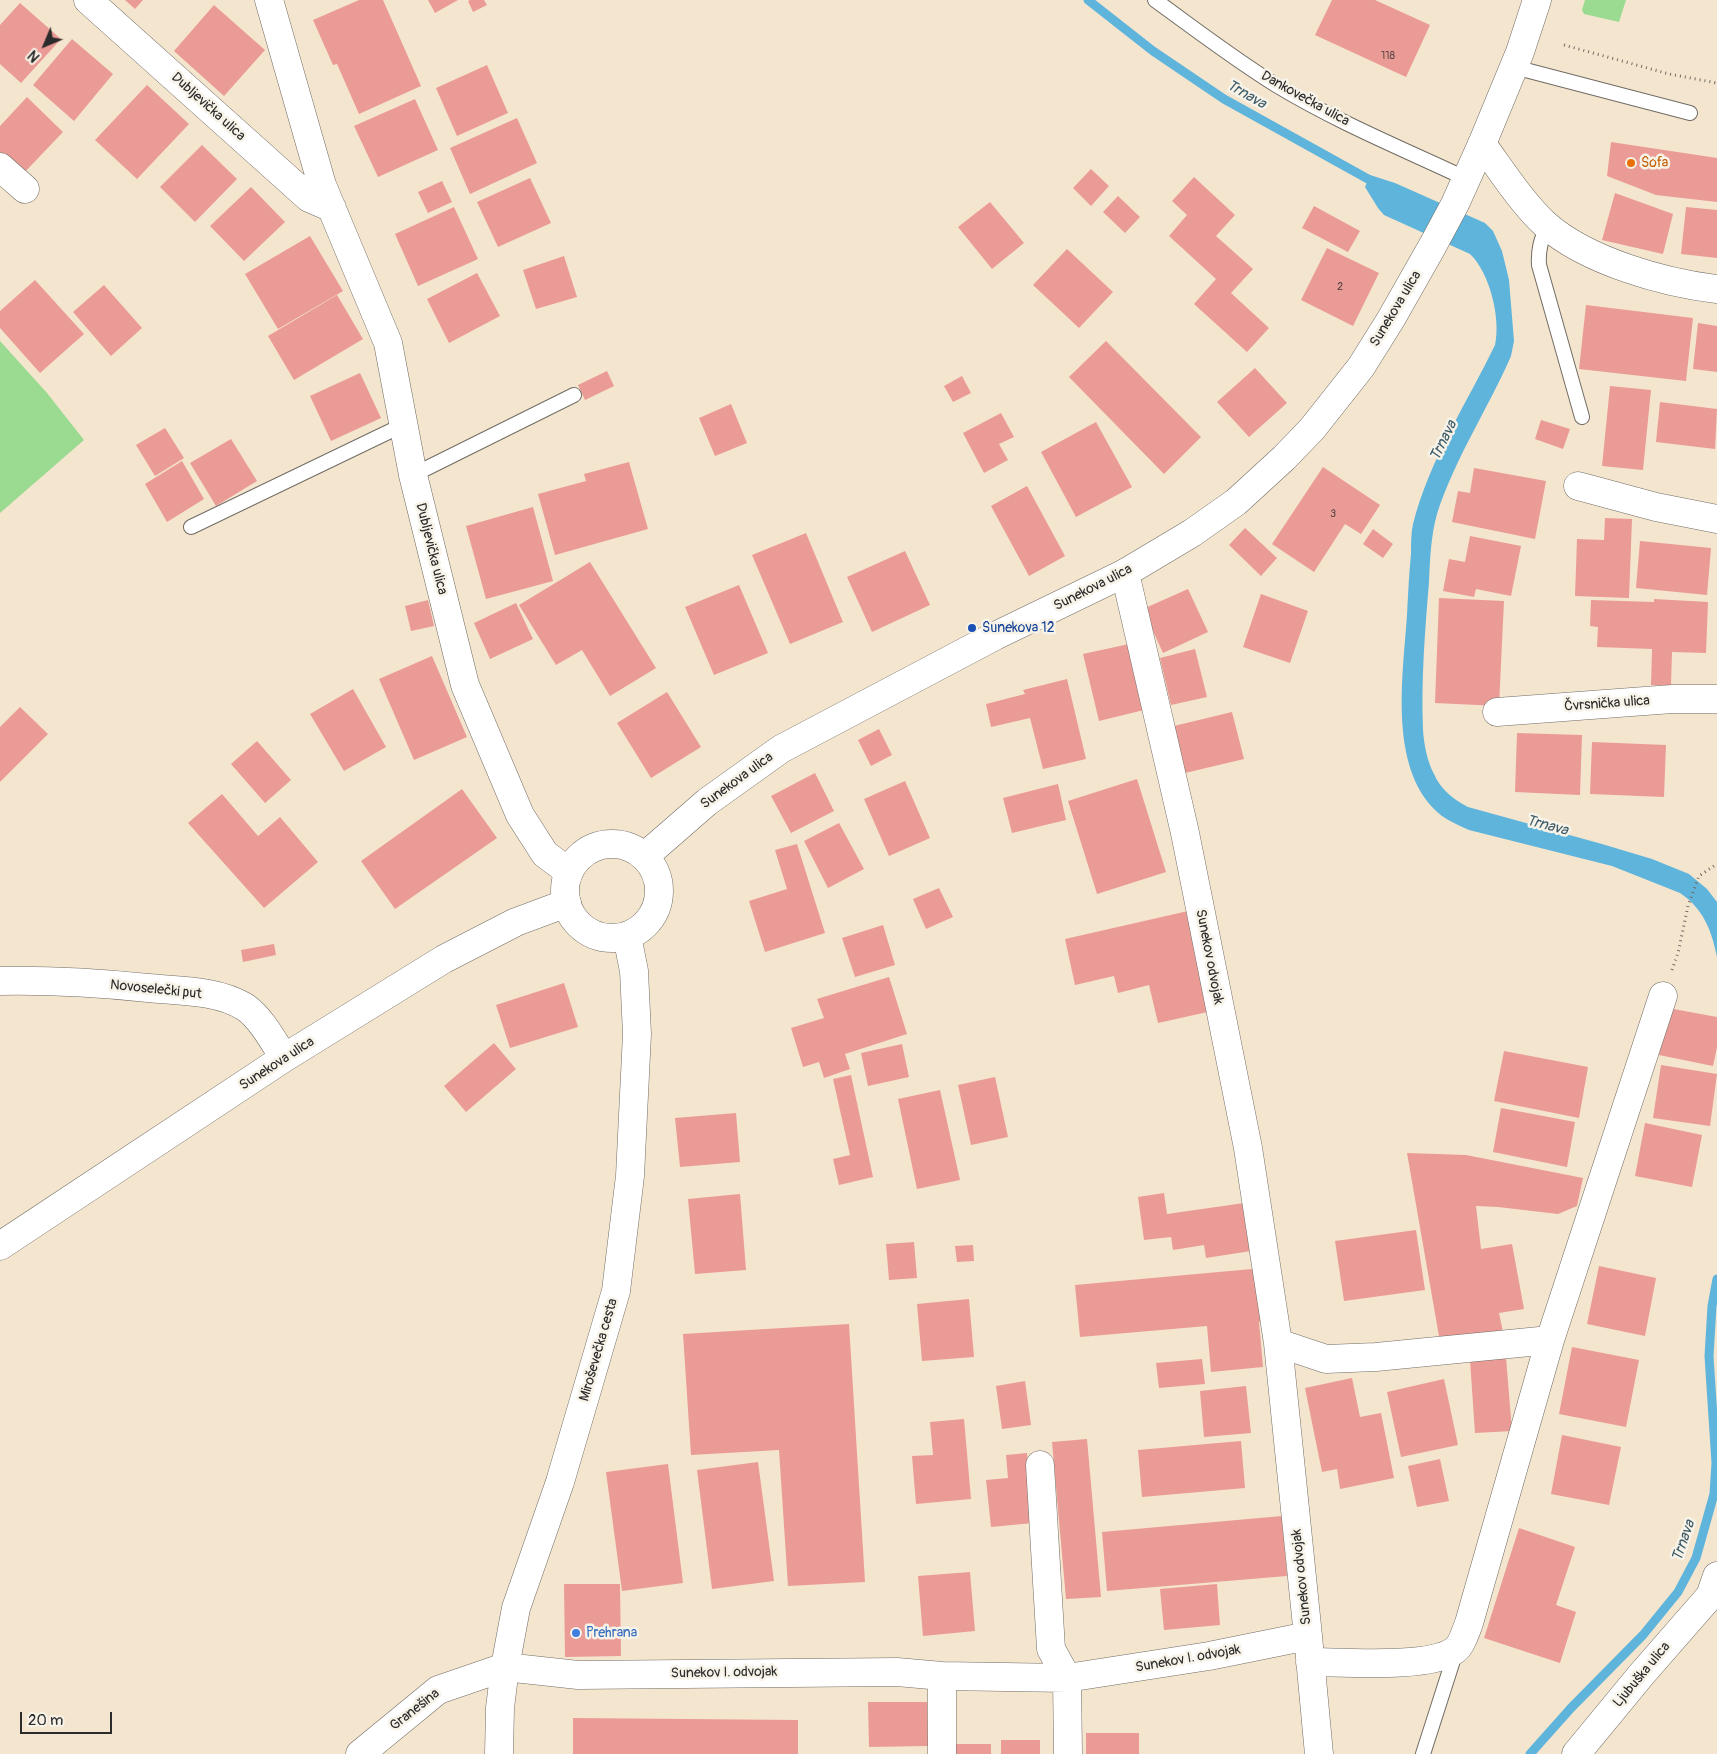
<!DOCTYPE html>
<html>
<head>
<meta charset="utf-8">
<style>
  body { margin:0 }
  #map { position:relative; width:1717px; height:1754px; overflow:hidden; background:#f4e5cf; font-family:Pangolin,sans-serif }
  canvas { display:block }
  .north { position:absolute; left:20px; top:20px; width:50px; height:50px; -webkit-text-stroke:4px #f7f3e8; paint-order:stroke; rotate:225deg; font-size:14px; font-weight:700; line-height:20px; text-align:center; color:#2b2b2b }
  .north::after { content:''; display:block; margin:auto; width:18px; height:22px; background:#2b2b2b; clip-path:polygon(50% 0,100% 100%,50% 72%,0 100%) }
  .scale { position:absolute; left:20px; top:1712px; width:92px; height:22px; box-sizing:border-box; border:2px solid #2b2b2b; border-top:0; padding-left:6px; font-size:15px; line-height:18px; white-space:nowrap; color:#2b2b2b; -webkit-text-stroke:4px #f7f3e8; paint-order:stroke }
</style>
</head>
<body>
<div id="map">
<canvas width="1717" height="1754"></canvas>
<div class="north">N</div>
<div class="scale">20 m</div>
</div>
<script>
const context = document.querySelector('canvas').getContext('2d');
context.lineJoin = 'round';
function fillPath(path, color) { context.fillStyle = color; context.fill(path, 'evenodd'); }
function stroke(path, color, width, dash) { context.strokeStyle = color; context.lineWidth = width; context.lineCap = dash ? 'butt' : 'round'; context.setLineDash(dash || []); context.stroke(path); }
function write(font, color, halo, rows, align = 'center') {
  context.font = font + ' Pangolin,sans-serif'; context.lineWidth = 5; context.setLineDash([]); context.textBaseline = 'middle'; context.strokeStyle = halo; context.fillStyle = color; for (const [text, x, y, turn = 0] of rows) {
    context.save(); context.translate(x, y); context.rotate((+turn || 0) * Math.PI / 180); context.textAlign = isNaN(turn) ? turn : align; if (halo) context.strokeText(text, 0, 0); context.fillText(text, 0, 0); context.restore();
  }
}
fillPath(new Path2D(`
  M 1585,0 L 1626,0 L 1619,22 L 1584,14 L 1582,10 Z
  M 0,341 L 47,393 L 84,440 L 0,513 Z`), '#9ada91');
fillPath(new Path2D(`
  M 1370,175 L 1395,183 L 1485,223 L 1493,231 L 1502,251 L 1509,280 L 1514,341 L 1511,356 C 1488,409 1455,458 1437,514 C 1431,535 1430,559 1429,582 C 1425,630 1421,681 1423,730 C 1424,744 1427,761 1434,774 C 1441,790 1453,799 1468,807 L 1602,844 L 1652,859 L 1689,874 L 1707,889 L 1717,902 L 1717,957 C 1712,931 1703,908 1680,893 L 1612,866 L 1469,830 C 1460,826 1451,822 1442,816 C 1387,773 1403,676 1407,615 C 1408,595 1409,574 1411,554 C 1411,544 1411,533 1413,524 C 1429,460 1467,403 1495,345 C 1501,319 1490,273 1470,254 L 1384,215 L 1378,208 L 1365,187 Z`), '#5fb4db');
stroke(new Path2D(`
  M 1088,0 L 1153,51 L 1224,99 L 1377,184
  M 1530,1754 L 1571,1708 L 1643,1635 L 1678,1592 L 1696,1558 L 1714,1494 L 1716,1463 L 1709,1356 L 1712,1306 L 1717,1279`), '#5fb4db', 9);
fillPath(new Path2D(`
  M 125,0 L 143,0 L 135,9 Z
  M 359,0 L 383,0 L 421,86 L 359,114 L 337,64 L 333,65 L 313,20 Z
  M 428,0 L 458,0 L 435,13 Z
  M 470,0 L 484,0 L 487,5 L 473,12 L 468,1 Z
  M 1332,0 L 1375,0 L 1430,25 L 1406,77 L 1315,35 Z
  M 20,3 L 61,39 L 21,83 L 0,64 L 0,25 Z
  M 214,5 L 265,50 L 224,96 L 174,51 Z
  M 72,39 L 113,74 L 74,121 L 33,85 Z
  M 487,65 L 508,113 L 457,136 L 436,88 Z
  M 147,85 L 189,124 L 137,179 L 95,140 Z
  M 27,97 L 63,132 L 23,174 L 0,152 L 0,126 Z
  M 415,99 L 438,150 L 378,177 L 354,126 Z
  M 517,118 L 537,163 L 470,194 L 450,148 Z
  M 1611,142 L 1717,158 L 1717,202 L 1656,195 L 1607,176 Z
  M 202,145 L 237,179 L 195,222 L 160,187 Z
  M 1091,169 L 1109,186 L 1091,206 L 1073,188 Z
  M 1194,177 L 1235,215 L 1216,236 L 1253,269 L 1231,293 L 1269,328 L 1247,352 L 1194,304 L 1216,279 L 1169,236 L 1187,215 L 1172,201 Z
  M 530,178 L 551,223 L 498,247 L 477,202 Z
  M 442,181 L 452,202 L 428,213 L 418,192 Z
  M 251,187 L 285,222 L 244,261 L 210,226 Z
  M 1615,193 L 1673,214 L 1663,254 L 1602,240 Z
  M 1118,196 L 1140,217 L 1125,233 L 1103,212 Z
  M 990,202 L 1024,243 L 992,269 L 958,227 Z
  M 1314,206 L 1360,231 L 1348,252 L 1302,228 Z
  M 454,207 L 478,259 L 418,286 L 395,234 Z
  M 1686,207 L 1717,210 L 1717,258 L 1681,254 Z
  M 310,236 L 343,291 L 278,329 L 245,274 Z
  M 1327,248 L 1379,273 L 1353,326 L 1301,300 Z
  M 1067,249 L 1113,292 L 1079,328 L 1033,285 Z
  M 564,256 L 577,297 L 536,309 L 523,270 Z
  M 477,273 L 500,316 L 449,343 L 427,299 Z
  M 35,280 L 84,334 L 40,373 L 0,328 L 0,311 Z
  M 104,285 L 142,328 L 111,356 L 73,312 Z
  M 337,295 L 363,339 L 294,380 L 268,336 Z
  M 1586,305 L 1693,318 L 1686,381 L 1579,369 Z
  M 1698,323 L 1717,326 L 1717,372 L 1693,369 Z
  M 1106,341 L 1201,437 L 1164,474 L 1069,377 Z
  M 1255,368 L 1287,403 L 1249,437 L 1217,402 Z
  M 607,371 L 614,386 L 585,400 L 578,385 Z
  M 360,373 L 381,418 L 331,441 L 310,396 Z
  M 962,376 L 971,393 L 953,402 L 944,386 Z
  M 1610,386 L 1651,390 L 1643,470 L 1602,466 Z
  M 1660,402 L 1717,409 L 1715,449 L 1656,442 Z
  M 731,404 L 747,443 L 715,456 L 699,418 Z
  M 1001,413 L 1014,437 L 999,444 L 1008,460 L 984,473 L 963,433 Z
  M 1541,420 L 1570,429 L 1563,449 L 1535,439 Z
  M 1096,422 L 1132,487 L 1076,517 L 1041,452 Z
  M 165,428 L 184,458 L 155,476 L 136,445 Z
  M 231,439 L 257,481 L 216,506 L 190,463 Z
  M 182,461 L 204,499 L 167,522 L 145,484 Z
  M 629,462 L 648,529 L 555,555 L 538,494 L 586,481 L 584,474 Z
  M 1323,467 L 1380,505 L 1361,534 L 1345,524 L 1314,572 L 1272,544 Z
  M 1474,468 L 1546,481 L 1535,539 L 1452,522 L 1458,491 L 1470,493 Z
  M 1027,486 L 1065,556 L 1029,576 L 991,506 Z
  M 533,507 L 553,581 L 486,599 L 466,526 Z
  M 1605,518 L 1632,519 L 1629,598 L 1575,596 L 1577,539 L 1604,540 Z
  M 1245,528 L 1277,558 L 1261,576 L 1229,545 Z
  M 1373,529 L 1393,544 L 1383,558 L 1363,544 Z
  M 806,533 L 843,622 L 790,644 L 752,555 Z
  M 1470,536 L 1521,546 L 1511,596 L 1476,589 L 1474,597 L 1443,591 L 1449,559 L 1465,562 Z
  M 1640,541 L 1711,548 L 1707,595 L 1636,588 Z
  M 905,551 L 930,605 L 872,632 L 847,577 Z
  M 590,562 L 656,668 L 610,696 L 582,650 L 556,665 L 519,605 Z
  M 739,585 L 768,653 L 714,675 L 685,607 Z
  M 1188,589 L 1208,632 L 1163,653 L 1143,609 Z
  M 1261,594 L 1308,611 L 1290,663 L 1243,647 Z
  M 1439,598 L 1504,601 L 1499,706 L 1435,703 Z
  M 1654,599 L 1708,602 L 1706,653 L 1672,652 L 1671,686 L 1651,685 L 1652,649 L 1597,647 L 1598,627 L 1590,626 L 1591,600 L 1654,602 Z
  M 428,600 L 434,626 L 411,631 L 405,606 Z
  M 516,603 L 533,639 L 490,659 L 474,623 Z
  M 1129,644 L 1144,710 L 1099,721 L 1083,654 Z
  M 1195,649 L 1207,697 L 1171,705 L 1160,658 Z
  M 432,656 L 467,737 L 414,760 L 379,679 Z
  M 1067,679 L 1086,759 L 1043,769 L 1030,718 L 991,727 L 986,704 L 1025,694 L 1023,690 Z
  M 353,689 L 386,747 L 344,771 L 310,714 Z
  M 667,692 L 701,747 L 651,778 L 617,723 Z
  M 20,707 L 48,734 L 0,782 L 0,727 Z
  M 1232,712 L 1244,759 L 1185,773 L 1174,726 Z
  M 879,729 L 892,755 L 871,766 L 858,740 Z
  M 1517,733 L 1582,735 L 1580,795 L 1515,792 Z
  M 257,741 L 291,780 L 265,803 L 231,764 Z
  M 1592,742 L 1666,745 L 1664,797 L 1590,794 Z
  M 815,773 L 834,811 L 791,833 L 771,796 Z
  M 1137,779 L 1166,872 L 1097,894 L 1068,801 Z
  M 905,781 L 930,838 L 889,856 L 864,799 Z
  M 1058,784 L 1066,820 L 1012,833 L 1003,798 Z
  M 462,789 L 497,838 L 395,909 L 361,861 Z
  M 222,794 L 258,836 L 280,817 L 318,862 L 264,908 L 188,823 Z
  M 839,823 L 864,869 L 828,888 L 804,841 Z
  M 797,844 L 825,933 L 765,952 L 749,901 L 787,889 L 775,850 Z
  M 939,888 L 953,917 L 926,929 L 913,899 Z
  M 1188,911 L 1212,1011 L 1158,1023 L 1149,985 L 1118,993 L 1114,976 L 1075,985 L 1065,939 Z
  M 883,925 L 895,965 L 855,977 L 842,938 Z
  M 274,944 L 276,955 L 243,962 L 241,950 Z
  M 889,977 L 907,1034 L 845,1054 L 850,1069 L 824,1078 L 819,1062 L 803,1067 L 791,1028 L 824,1018 L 817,999 Z
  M 564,983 L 578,1027 L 510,1048 L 496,1005 Z
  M 1668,1008 L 1717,1017 L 1717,1047 L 1713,1066 L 1659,1055 Z
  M 494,1043 L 516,1069 L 466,1112 L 444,1086 Z
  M 902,1044 L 909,1077 L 868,1086 L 861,1053 Z
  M 1504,1051 L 1588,1067 L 1579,1118 L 1494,1101 Z
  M 1661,1065 L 1717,1074 L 1710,1126 L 1653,1118 Z
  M 851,1075 L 873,1177 L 839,1185 L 833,1159 L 850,1155 L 833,1079 Z
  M 995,1077 L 1008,1137 L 971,1145 L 958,1085 Z
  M 940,1090 L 960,1180 L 917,1189 L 898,1099 Z
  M 1501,1108 L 1575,1122 L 1567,1167 L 1493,1152 Z
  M 736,1113 L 740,1162 L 680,1167 L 675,1118 Z
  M 1645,1123 L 1702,1135 L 1692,1187 L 1635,1176 Z
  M 1407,1153 L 1466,1155 L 1583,1178 L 1577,1206 L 1558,1214 L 1498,1207 L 1476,1206 L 1481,1249 L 1512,1244 L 1524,1309 L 1499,1313 L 1503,1332 L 1440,1342 Z
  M 1164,1193 L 1167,1214 L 1244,1203 L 1251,1251 L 1206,1258 L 1204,1245 L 1173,1250 L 1171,1237 L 1144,1240 L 1138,1197 Z
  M 740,1194 L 746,1270 L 695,1274 L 688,1199 Z
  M 1416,1230 L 1425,1290 L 1344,1301 L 1335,1241 Z
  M 914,1242 L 917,1278 L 889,1280 L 886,1244 Z
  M 973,1245 L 974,1261 L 957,1262 L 955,1246 Z
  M 1599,1266 L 1656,1278 L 1645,1336 L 1587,1324 Z
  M 1263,1268 L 1267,1321 L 1259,1322 L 1263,1367 L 1211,1372 L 1207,1326 L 1080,1337 L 1075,1285 Z
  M 969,1299 L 974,1357 L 922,1361 L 917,1304 Z
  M 849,1324 L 865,1582 L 788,1586 L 779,1450 L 691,1455 L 683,1334 Z
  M 1572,1347 L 1639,1360 L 1626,1427 L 1559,1414 Z
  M 1506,1357 L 1512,1431 L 1475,1433 L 1470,1360 Z
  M 1202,1359 L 1205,1384 L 1159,1388 L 1156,1363 Z
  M 1352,1378 L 1360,1417 L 1381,1413 L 1394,1478 L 1340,1489 L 1337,1469 L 1322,1472 L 1305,1388 Z
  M 1444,1379 L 1458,1445 L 1401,1457 L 1387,1392 Z
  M 1025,1381 L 1031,1425 L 1002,1429 L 996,1386 Z
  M 1246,1386 L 1251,1433 L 1204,1437 L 1200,1391 Z
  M 964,1419 L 971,1499 L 916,1504 L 912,1456 L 933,1455 L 930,1422 Z
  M 1562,1435 L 1621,1447 L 1609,1505 L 1551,1494 Z
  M 1087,1439 L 1101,1597 L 1066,1599 L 1052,1442 Z
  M 1241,1441 L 1245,1488 L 1142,1497 L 1138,1450 Z
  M 1027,1453 L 1033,1523 L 991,1527 L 986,1480 L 1008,1478 L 1006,1455 Z
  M 1440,1459 L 1449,1501 L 1417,1507 L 1408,1466 Z
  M 758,1462 L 774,1581 L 712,1589 L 697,1470 Z
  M 668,1464 L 683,1583 L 622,1591 L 606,1472 Z
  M 1282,1516 L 1287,1576 L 1107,1591 L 1102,1532 Z
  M 1519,1528 L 1575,1547 L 1556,1605 L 1576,1612 L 1560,1663 L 1484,1638 Z
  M 970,1572 L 975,1631 L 923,1636 L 918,1576 Z
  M 564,1584 L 620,1584 L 621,1656 L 565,1657 Z
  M 1217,1584 L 1220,1625 L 1164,1630 L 1160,1589 Z
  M 868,1702 L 927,1702 L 928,1746 L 869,1747 Z
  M 573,1718 L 798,1720 L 798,1754 L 573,1754 Z
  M 1086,1733 L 1139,1733 L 1139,1754 L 1086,1754 Z
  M 1001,1740 L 1040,1740 L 1040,1754 L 1001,1754 Z
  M 952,1744 L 991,1744 L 991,1754 L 952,1754 Z`), '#eb9b96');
const service = new Path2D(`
  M 1155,0 C 1195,29 1234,59 1276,85 C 1337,122 1403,149 1467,179
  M 1514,67 L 1690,113
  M 1547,226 C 1541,240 1538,250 1539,265 L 1582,417
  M 413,475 L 574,395
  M 191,527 L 403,425
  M 1423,1754 L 1456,1651`);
const minor = new Path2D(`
  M 88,0 L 309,198 L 332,208
  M 269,0 L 322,185 L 388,343 L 413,475 L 465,685 L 520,815 L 545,854 L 569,872
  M 1482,144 C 1502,171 1521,202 1546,225 C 1587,261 1664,283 1717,289
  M 0,167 L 25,189
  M 1578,486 L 1656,507 L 1717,519
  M 1125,573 L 1185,833 L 1248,1148 L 1278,1343 L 1308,1636 L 1319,1754
  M 1497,712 L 1672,699 L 1717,699
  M 1278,1343 L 1326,1359 L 1376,1357 L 1550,1340
  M 1040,1465 L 1051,1649 L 1067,1678 L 1068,1754
  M 1310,1662 C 1342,1662 1431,1669 1455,1650 C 1461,1646 1466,1631 1469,1623 L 1550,1340 L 1663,996
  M 360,1754 L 438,1690 L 505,1667 L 578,1675 L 897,1672 L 942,1676 L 1067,1678 L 1209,1656 L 1308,1636
  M 942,1754 L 942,1676
  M 1576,1754 L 1641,1675 L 1710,1596 L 1717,1576`);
const tertiary = new Path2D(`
  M 0,981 C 50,980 99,983 148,988 C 180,991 217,990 245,1007 C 261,1018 274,1042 284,1058
  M 0,1246 L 284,1058 L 444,959 L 516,922 L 567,903`);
const secondary = new Path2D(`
  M565 891a47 47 0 1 1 94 0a47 47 0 1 1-94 0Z
  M 645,856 L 707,802 L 781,749 L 995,636 L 1125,573 L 1192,533 L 1236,502 L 1284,458 L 1312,429 L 1361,367 L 1391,319 L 1433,245 L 1455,204 L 1482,144 L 1520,52 L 1537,0
  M 499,1754 L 500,1708 L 505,1667 L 516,1608 L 560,1482 L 616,1291 L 630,1176 L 637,1034 L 634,971 L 627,936`);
stroke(service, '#716c64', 16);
stroke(minor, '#716c64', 29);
stroke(tertiary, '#716c64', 29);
stroke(secondary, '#716c64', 29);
stroke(new Path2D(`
  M 1564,45 L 1669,74 L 1717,83
  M 1672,970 L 1678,953 L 1688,906 L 1699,876 L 1717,864`), '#716c64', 3, [1, 4]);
stroke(service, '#fff', 14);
stroke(minor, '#fff', 28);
stroke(tertiary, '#fff', 28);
stroke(secondary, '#fff', 28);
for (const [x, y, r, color] of [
  [1631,163,5,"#e8710a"],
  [972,628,5,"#1a4fb4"],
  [576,1633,5,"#3f7fe0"]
]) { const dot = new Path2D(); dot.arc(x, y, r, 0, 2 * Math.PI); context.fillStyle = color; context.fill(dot); stroke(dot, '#f7f3e8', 2); }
write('11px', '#5b4746', null, [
  ["118",1388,56],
  ["2",1340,287],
  ["3",1333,514]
]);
write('14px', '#2b2b2b', '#f7f3e8', [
  ["Dankovečka ulica",1305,99,29],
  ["Dubljevička ulica",208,107,42],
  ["Sunekova ulica",1396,309,-59],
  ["Dubljevička ulica",431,549,76],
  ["Sunekova ulica",1093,588,-27],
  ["Čvrsnička ulica",1607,704,-4],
  ["Sunekova ulica",737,781,-36],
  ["Sunekov odvojak",1209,957,79],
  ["Novoselečki put",156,990,6],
  ["Sunekova ulica",277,1064,-33],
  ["Miroševečka cesta",599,1350,-74],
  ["Sunekov odvojak",1302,1577,-96],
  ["Sunekov I. odvojak",1188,1659,-10],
  ["Sunekov I. odvojak",724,1673,-1],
  ["Ljubuška ulica",1642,1675,-50],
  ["Granešina",415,1710,-38]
]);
write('14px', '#c56008', '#f7f3e8', [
  ["Sofa",1641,163]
], 'left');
write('14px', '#164399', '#f7f3e8', [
  ["Sunekova 12",982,628]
], 'left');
write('14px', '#366cbe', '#f7f3e8', [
  ["Prehrana",586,1633]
], 'left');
write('italic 15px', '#3d5b69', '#f7f3e8', [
  ["Trnava",1246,95,30],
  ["Trnava",1444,441,-64],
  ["Trnava",1547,826,15],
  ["Trnava",1684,1541,-71]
]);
</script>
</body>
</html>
